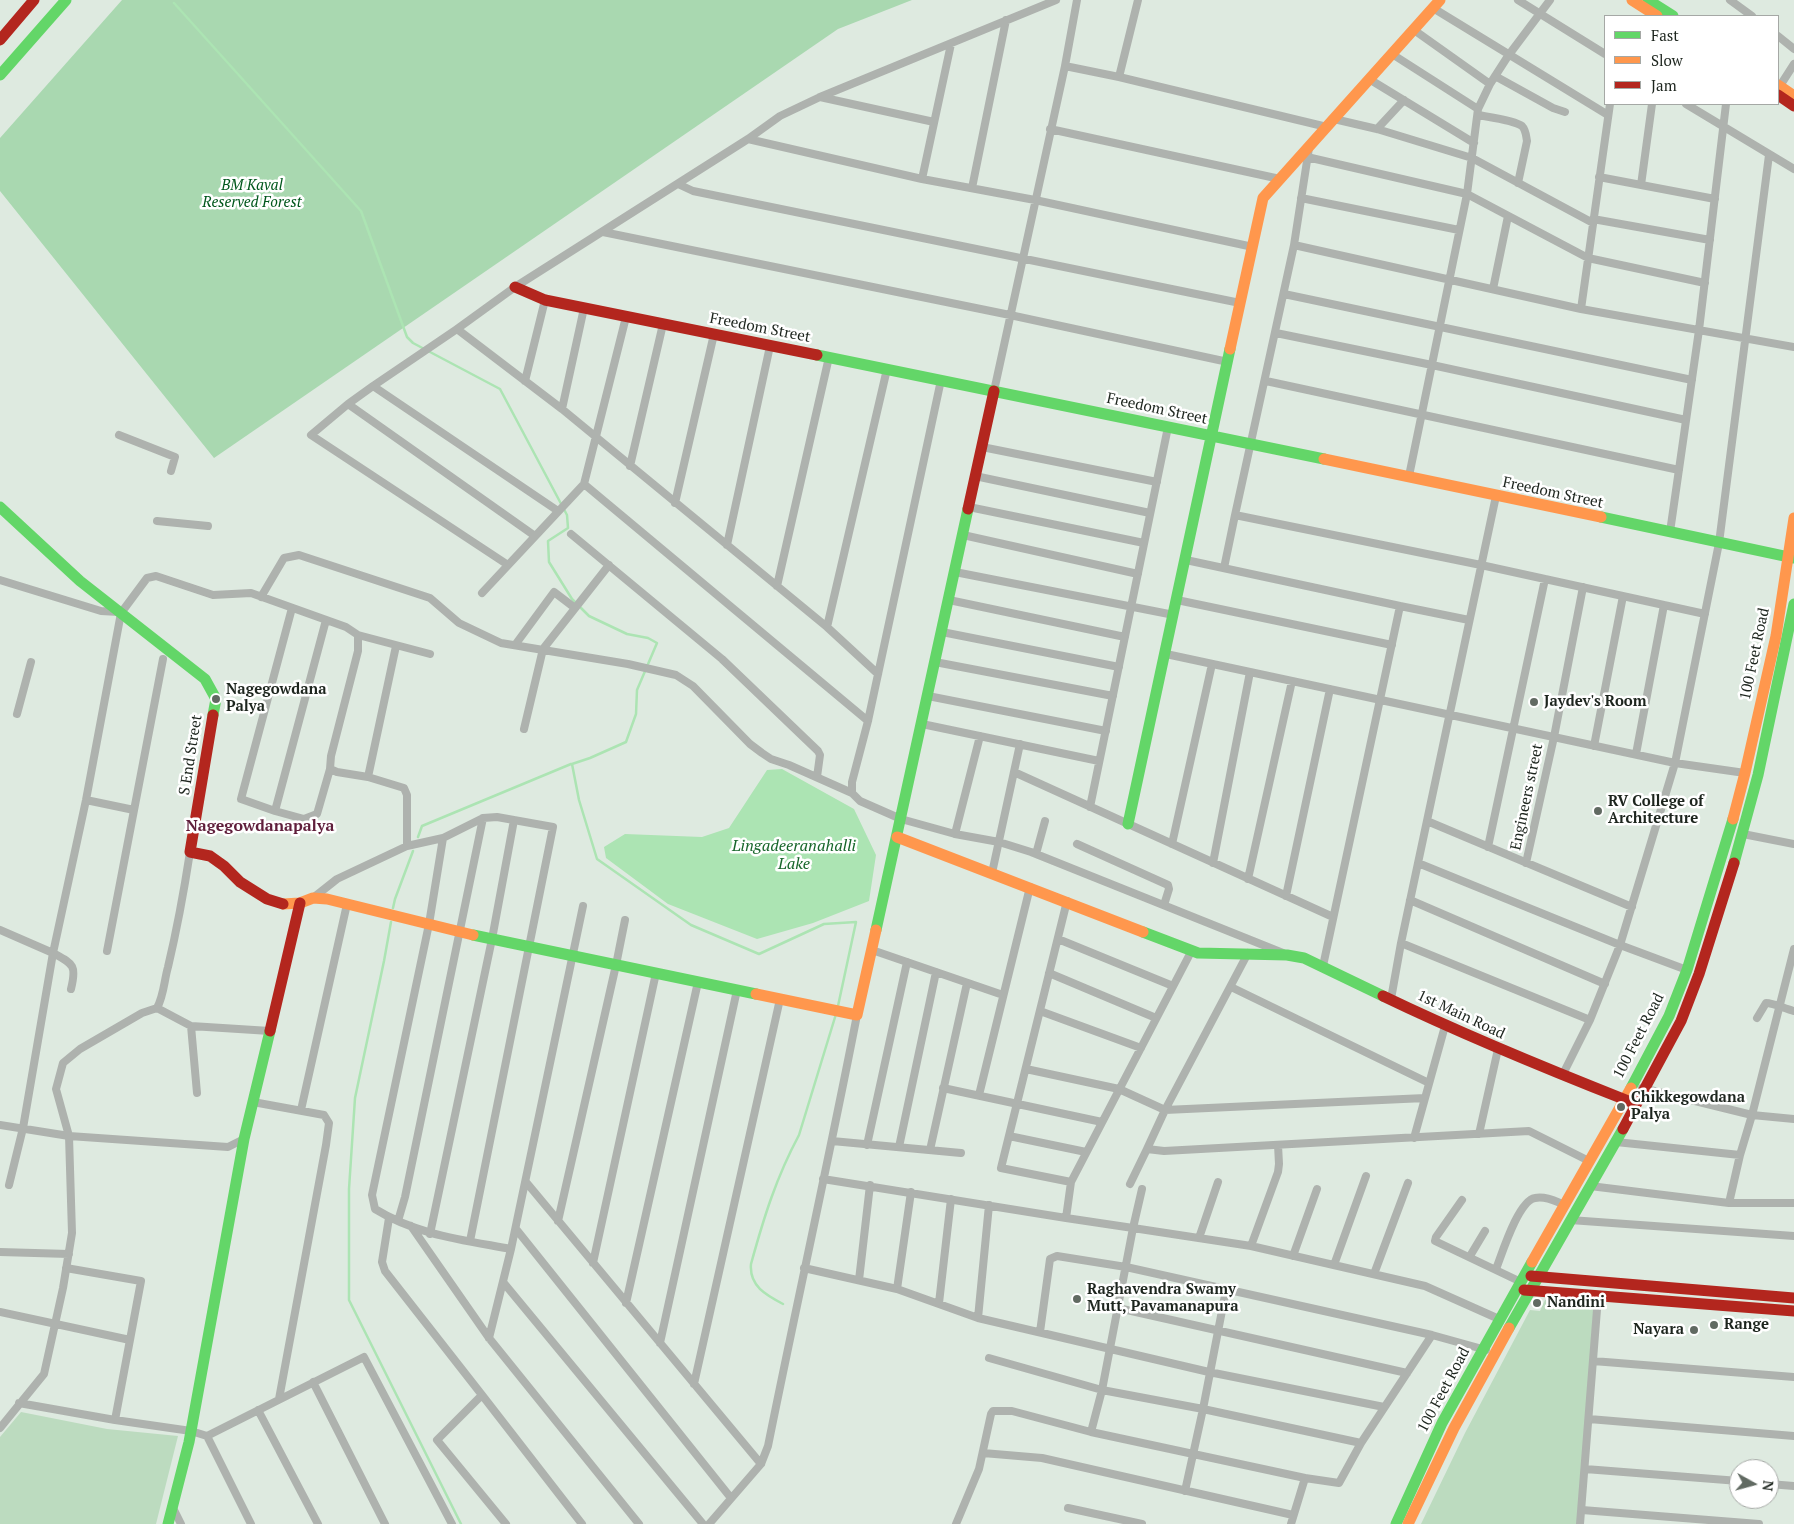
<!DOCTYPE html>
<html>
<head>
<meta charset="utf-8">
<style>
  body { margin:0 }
  #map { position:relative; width:1794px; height:1524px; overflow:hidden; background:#deeae0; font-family:"PT Serif",serif }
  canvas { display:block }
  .legend { position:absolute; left:1604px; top:15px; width:175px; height:90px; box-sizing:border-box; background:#fff; border:1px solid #a5a8a5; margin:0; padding:6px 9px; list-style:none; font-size:15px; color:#1d251e }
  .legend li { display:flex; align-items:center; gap:10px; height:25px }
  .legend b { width:25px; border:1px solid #a5a8a5 }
  .north { position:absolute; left:1729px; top:1459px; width:50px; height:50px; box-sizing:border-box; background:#fff; border:1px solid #a5a8a5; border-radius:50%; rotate:97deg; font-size:14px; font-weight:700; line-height:20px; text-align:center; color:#1d251e }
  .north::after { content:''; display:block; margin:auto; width:18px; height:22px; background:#616a62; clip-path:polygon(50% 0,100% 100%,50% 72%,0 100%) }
</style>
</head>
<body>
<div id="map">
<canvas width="1794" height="1524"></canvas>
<ul class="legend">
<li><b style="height:6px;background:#63d668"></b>Fast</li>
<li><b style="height:6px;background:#ff974d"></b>Slow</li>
<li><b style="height:6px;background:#b3261e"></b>Jam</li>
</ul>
<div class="north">N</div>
</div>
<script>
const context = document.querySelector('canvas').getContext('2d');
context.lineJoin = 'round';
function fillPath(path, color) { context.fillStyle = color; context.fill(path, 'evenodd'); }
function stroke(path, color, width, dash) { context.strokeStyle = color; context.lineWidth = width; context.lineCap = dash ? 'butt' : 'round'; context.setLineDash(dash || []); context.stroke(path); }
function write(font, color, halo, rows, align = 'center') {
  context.font = font + ' "PT Serif",serif'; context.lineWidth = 5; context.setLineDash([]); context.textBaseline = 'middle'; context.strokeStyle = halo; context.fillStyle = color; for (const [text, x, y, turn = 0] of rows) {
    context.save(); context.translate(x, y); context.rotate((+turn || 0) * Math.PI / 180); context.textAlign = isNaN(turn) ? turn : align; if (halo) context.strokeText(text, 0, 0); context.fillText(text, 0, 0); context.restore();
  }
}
fillPath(new Path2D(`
  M 1545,1300 L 1594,1305 L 1577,1524 L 1421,1524 L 1465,1433 L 1530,1310 L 1540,1311 Z
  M 21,1412 L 107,1429 L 178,1436 L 156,1524 L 0,1524 L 0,1437 Z`), '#bcdbbf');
fillPath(new Path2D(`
  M 122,0 L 912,0 L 838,29 L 214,458 L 0,191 L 0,138 Z`), '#a9d8b0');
fillPath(new Path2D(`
  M 782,769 L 854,809 L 876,855 L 869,901 L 813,923 L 757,939 L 668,904 L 606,858 L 604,847 L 625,834 L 702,837 L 729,828 L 767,770 Z`), '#ace4b3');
stroke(new Path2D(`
  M 174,3 L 361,211 L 407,337 L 413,343 L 500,389 L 567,515 L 568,528 L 548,541 L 549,562 L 572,599 L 589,616 L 627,634 L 648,638 L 657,643 L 637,690 L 636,714 L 626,742 L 590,758 L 572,764 L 579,800 L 597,859 L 691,925 L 759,954 L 824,924 L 856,922 L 838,1006
  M 418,837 L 422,826 L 571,764
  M 393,908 L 395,899 L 413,851
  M 391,922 L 384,961 L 355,1098 L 349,1189 L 349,1300 L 461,1524
  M 783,1304 C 766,1295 749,1286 751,1264 C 764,1217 776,1178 799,1135 L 836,1014`), '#ace4b3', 2.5);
stroke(new Path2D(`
  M 1138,0 L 1119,77 L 1327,127
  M 1518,0 L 1605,54
  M 1730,0 L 1752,16
  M 1433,8 L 1608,115
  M 1414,30 L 1490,84
  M 1778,36 L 1794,49
  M 1392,54 L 1478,109
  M 1065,66 L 1077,0
  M 1495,76 L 1553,108 L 1565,112
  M 1369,79 L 1474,143
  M 1778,89 L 1794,64
  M 820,97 L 934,122
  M 1686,104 L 1794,169
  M 1478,115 C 1488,117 1514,120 1522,126 C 1526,130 1526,136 1527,141 L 1518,183
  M 1334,119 L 1377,129 L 1472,158 L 1593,223
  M 1050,129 L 1280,179
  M 1377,129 L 1404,100
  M 748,139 L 922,179 L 1035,200 L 1253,247
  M 1309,148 L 1294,245 L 1581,309 L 1794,347
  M 1307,157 L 1467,194 L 1588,258 L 1705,283
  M 1599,177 L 1715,199
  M 922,179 L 951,44
  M 678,184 L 693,191 L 1240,303
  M 1641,185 L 1652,104
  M 972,188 L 1006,20
  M 1301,198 L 1459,230
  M 1593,219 L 1710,240
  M 603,232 L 1010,315 L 1228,362
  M 1294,245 L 1235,515 L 1481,565 L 1705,614
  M 1493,289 L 1508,216
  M 1284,294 L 1692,380
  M 584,308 L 562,409 L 827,627
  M 1581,309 L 1610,104
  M 626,317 L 584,484 L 868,721
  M 457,329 L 373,386 L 558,511
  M 1276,333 L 1432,365 L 1686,420
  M 941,380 L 868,721 L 852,782 L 852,793 L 860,801 L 901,819 L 955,834 L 999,842 L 1031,852 L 1283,953
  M 525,381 L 545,300
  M 1266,381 L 1679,470
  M 373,386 L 348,404 L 535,536
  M 994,391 L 1065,66 L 1119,77
  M 348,404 L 311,435 L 508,565
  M 562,409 L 457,329 L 515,287 L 748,139 L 780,116 L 820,97 L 1056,0
  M 119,435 L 175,457 L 171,471
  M 982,447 L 1157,482
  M 630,466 L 663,324
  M 975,476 L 1150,513
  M 1409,476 L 1467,194 L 1478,109 L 1490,84 L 1508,56 L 1550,0
  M 675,503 L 714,334
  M 969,507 L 1144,543
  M 157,521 L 208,526
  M 1670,532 L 1699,330 L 1726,104
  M 571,534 L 722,659 L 818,751 L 820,755 L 817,777
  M 963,535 L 1138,574
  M 727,545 L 770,346
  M 1186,560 L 1400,606 L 1323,966
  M 1224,568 L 1235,515
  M 955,572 L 1174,615
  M 0,580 L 101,611 L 119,612
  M 777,586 L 829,357
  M 482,593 L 584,484
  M 261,597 L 284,558 L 299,555 L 430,598 L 459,623 L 501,643 L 628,664 L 676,675 L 693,686 L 750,744 L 762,753 L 771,759 L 789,765 L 852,793
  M 949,600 L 1125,637
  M 1177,600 L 1392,645
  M 1400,606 L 1469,620
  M 326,620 L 275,811 L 304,819 L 317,814 L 330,769
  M 942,632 L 1119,667
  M 358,635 L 430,654
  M 515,645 L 554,592 L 575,608
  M 1166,654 L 1675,763 L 1745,773
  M 935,662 L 1113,696
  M 878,674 L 827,627 L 887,369
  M 928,696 L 1106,731
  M 17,714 L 31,662
  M 922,724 L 1099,761
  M 524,729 L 543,649 L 609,565
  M 1594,746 L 1623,596
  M 1636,754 L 1664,605
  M 1014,772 L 1333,917
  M 368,777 L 396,646
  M 86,800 L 134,810
  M 1090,807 L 1168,427
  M 275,811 L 241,799 L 292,608
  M 1427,821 L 1632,907
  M 955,834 L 980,736
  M 1743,834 L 1794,844
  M 1077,844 L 1168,885 L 1169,889 L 1164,905
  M 1172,844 L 1212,664
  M 1488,847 L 1545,579
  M 1036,854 L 1045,821
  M 1213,863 L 1250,672
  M 1418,863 L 1620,945 L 1687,970
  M 1526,863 L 1554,737 L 1583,587
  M 992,873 L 1020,744
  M 1248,879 L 1292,681
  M 1286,896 L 1330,689
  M 313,898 L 337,879 L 407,846 L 443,838
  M 1410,900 L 1605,984
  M 1067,901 L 1001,1168 L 1071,1182
  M 0,930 L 53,953 L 23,1128 L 9,1185
  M 1058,939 L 1173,986
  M 1401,943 L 1590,1020
  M 872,950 L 1003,995
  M 107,951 L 163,659
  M 1248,953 L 1165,1110 L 1147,1149 L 1164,1151 L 1529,1131 L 1589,1161
  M 1049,973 L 1156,1018
  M 1231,987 L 1429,1083
  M 71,989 C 77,965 73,964 53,953 L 86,800 L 121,613 L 147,578 L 156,576 L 213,595 L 251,593 L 346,627 L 358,635 L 358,651 L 331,756 L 330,769 L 337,772 L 368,777 L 404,788 L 407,795 L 407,846
  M 1391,999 L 1401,943 L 1496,496
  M 157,1008 L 191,1026 L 270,1031
  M 1040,1011 L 1141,1048
  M 1757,1018 L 1766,1003 C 1774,1003 1785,1009 1794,1011
  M 191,1026 L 197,1093
  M 1026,1069 L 1119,1089 L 1165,1110 L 1425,1098
  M 1563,1074 L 1590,1020 L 1620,945 L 1675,763 L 1719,543 L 1769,155
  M 943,1088 L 1102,1122
  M 1642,1088 L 1752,1115 L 1794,1119
  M 979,1095 L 1030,887
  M 253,1102 L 324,1115 L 329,1123 L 326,1145 L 279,1399
  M 301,1110 L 347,904
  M 0,1125 L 69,1136 L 228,1147 L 244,1139
  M 1479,1134 L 1498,1049
  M 1009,1136 L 1086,1152
  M 1414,1138 L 1445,1026
  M 832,1141 L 961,1153
  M 1616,1142 L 1740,1155
  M 867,1145 L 907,962
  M 1278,1145 L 1279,1164 L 1278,1172 L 1251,1246 L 1425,1286 L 1499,1319
  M 899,1147 L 936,972
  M 930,1150 L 967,983
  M 823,1179 L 1066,1218 L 1133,1228 L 1102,1390 L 1091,1432
  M 526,1182 L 761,1464
  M 1130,1184 L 1147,1149
  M 1590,1186 L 1729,1203 L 1794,1203
  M 1142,1189 L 1133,1228 L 1251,1246
  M 1462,1200 L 1436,1237 L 1435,1241 L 1521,1282
  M 1729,1203 L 1740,1155 L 1752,1115 L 1794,949
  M 389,1218 L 382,1262 L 385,1271 L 482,1395
  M 1066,1218 L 1071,1182 L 1192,950
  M 1570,1220 L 1794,1236
  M 398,1221 L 405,1197 L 483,818
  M 558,1221 L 616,965 L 625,920
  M 411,1226 L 489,1338 L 639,1524
  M 516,1229 L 731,1498
  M 430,1234 L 492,939 L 514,820
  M 1199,1238 L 1218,1182
  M 470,1241 L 553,827 L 497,817 L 483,818 L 443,838 L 429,924 L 372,1195 L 375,1209 C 417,1235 463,1240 511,1249
  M 0,1252 L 69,1254
  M 1293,1256 L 1317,1189
  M 1470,1256 L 1485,1231
  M 593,1263 L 656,973
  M 1334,1265 L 1366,1176
  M 66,1268 L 141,1281 L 115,1420
  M 804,1268 L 897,1289 L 978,1318 L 1209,1372 L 1384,1407
  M 1496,1269 C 1502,1254 1518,1201 1535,1198 C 1545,1196 1555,1201 1565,1205
  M 1374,1274 L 1408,1183
  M 859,1280 L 870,1185
  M 503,1282 L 703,1524
  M 897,1289 L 911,1192
  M 626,1303 L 698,982
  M 939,1303 L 951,1199
  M 1118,1308 L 1407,1373
  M 0,1312 L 130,1340
  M 978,1318 L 989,1205
  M 1040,1332 L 1050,1259 L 1057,1256 L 1126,1267 L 1432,1335 L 1486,1350
  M 489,1338 L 511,1249 L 583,906
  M 660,1343 L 737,990
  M 989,1358 L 1102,1390 L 1203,1409 L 1361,1443
  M 1593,1361 L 1794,1377
  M 313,1382 L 385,1524
  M 694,1384 L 780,999
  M 19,1403 L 115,1420 L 191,1431 L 207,1436 L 364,1357 L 452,1524
  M 258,1410 L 318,1524
  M 1589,1419 L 1794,1436
  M 0,1428 L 44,1374 L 63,1288 L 72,1233 L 69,1136 L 56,1089 L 63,1063 L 80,1049 L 142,1013 L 157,1008 C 164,995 164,981 168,967 C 177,929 184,891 190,852
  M 207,1436 L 251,1524
  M 983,1453 L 1042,1458 L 1293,1515
  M 1585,1469 L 1739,1481
  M 1769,1484 L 1794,1486
  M 1185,1491 L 1203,1409 L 1226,1290
  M 172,1506 L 181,1524
  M 1068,1508 L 1142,1524
  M 1582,1510 L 1759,1524
  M 506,1524 L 437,1440 L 482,1395 L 582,1524
  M 709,1524 L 761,1464 L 768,1446 C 797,1302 829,1159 857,1015
  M 956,1524 L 979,1469 L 991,1414 L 993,1411 L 1012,1411 L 1091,1432 L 1305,1478
  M 1291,1524 L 1305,1478 L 1339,1483 L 1361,1443 L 1432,1335
  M 1580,1524 L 1598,1297`), '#aeb2ae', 8);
stroke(new Path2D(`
  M 1648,0 L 1673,16
  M 0,75 L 66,0
  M 817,355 L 1324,459
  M 0,507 L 80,581 L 205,679 L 216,699 L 213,715
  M 1601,517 L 1794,558
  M 1128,824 L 1230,349
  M 1734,863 L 1758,775 L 1794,604
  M 876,930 L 968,509
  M 1143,932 L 1198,953 L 1287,955 L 1304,958 L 1383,996
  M 473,935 L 756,994
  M 1631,1088 L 1669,1016 L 1687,970 L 1733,819
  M 1509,1328 L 1623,1129
  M 168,1524 L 189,1442 L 244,1139 L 270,1031
  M 1396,1524 L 1442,1423 L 1532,1262`), '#63d668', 11);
stroke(new Path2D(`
  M 1632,0 L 1657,16
  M 1778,85 L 1794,96
  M 1230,349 L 1263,198 L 1440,0
  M 1324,459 L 1601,517
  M 1733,819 L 1745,773 L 1776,636 L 1794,518
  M 897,837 L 1143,932
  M 283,904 L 300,903 L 313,898 L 327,899 L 473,935
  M 756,994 L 857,1015 L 876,930
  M 1532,1262 L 1631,1088
  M 1408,1524 L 1454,1428 L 1509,1328`), '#ff974d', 11);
stroke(new Path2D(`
  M 0,40 L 34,0
  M 1778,95 L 1794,106
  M 515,287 L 545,300 L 817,355
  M 968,509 L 994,391
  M 213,715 L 190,852 L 210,856 L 224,866 L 240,882 L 267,899 L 283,904
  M 1383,996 C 1464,1035 1547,1069 1631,1102
  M 270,1031 L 300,903
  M 1623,1129 L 1681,1021 L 1699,974 L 1734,863
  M 1531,1276 L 1794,1298
  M 1524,1290 L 1794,1311`), '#b3261e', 11);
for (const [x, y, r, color] of [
  [216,699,5,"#616a62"],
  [1534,702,5,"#616a62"],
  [1598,811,5,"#616a62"],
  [1621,1107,5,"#616a62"],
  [1077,1299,5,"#616a62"],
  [1537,1303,5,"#616a62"],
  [1714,1325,5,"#616a62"],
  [1694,1330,5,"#616a62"]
]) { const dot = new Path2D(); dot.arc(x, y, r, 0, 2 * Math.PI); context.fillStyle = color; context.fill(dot); stroke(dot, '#fff', 2); }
write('italic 15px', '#00571c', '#fff', [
  ["BM Kaval",252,186],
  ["Reserved Forest",252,203]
]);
write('15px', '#1d251e', '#fff', [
  ["Freedom Street",760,328,11],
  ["Freedom Street",1157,409,12],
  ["Freedom Street",1553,493,12],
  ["100 Feet Road",1755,654,-78],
  ["S End Street",191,755,-81],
  ["Engineers street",1527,797,-78],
  ["1st Main Road",1461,1015,25],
  ["100 Feet Road",1639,1036,-63],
  ["100 Feet Road",1444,1390,-62]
]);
write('bold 15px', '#1d251e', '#fff', [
  ["Nagegowdana",226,690],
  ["Palya",226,707],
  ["Jaydev's Room",1544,702],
  ["RV College of",1608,802],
  ["Architecture",1608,819],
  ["Chikkegowdana",1631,1098],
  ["Palya",1631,1115],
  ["Raghavendra Swamy",1087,1290],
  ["Mutt, Pavamanapura",1087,1307],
  ["Nandini",1547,1303],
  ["Range",1724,1325],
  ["Nayara",1684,1330,"right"]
], 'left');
write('bold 16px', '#5f1e3b', '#fff', [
  ["Nagegowdanapalya",260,826]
]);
write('italic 16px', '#17662a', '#fff', [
  ["Lingadeeranahalli",794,846],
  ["Lake",794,864]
]);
</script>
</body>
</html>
